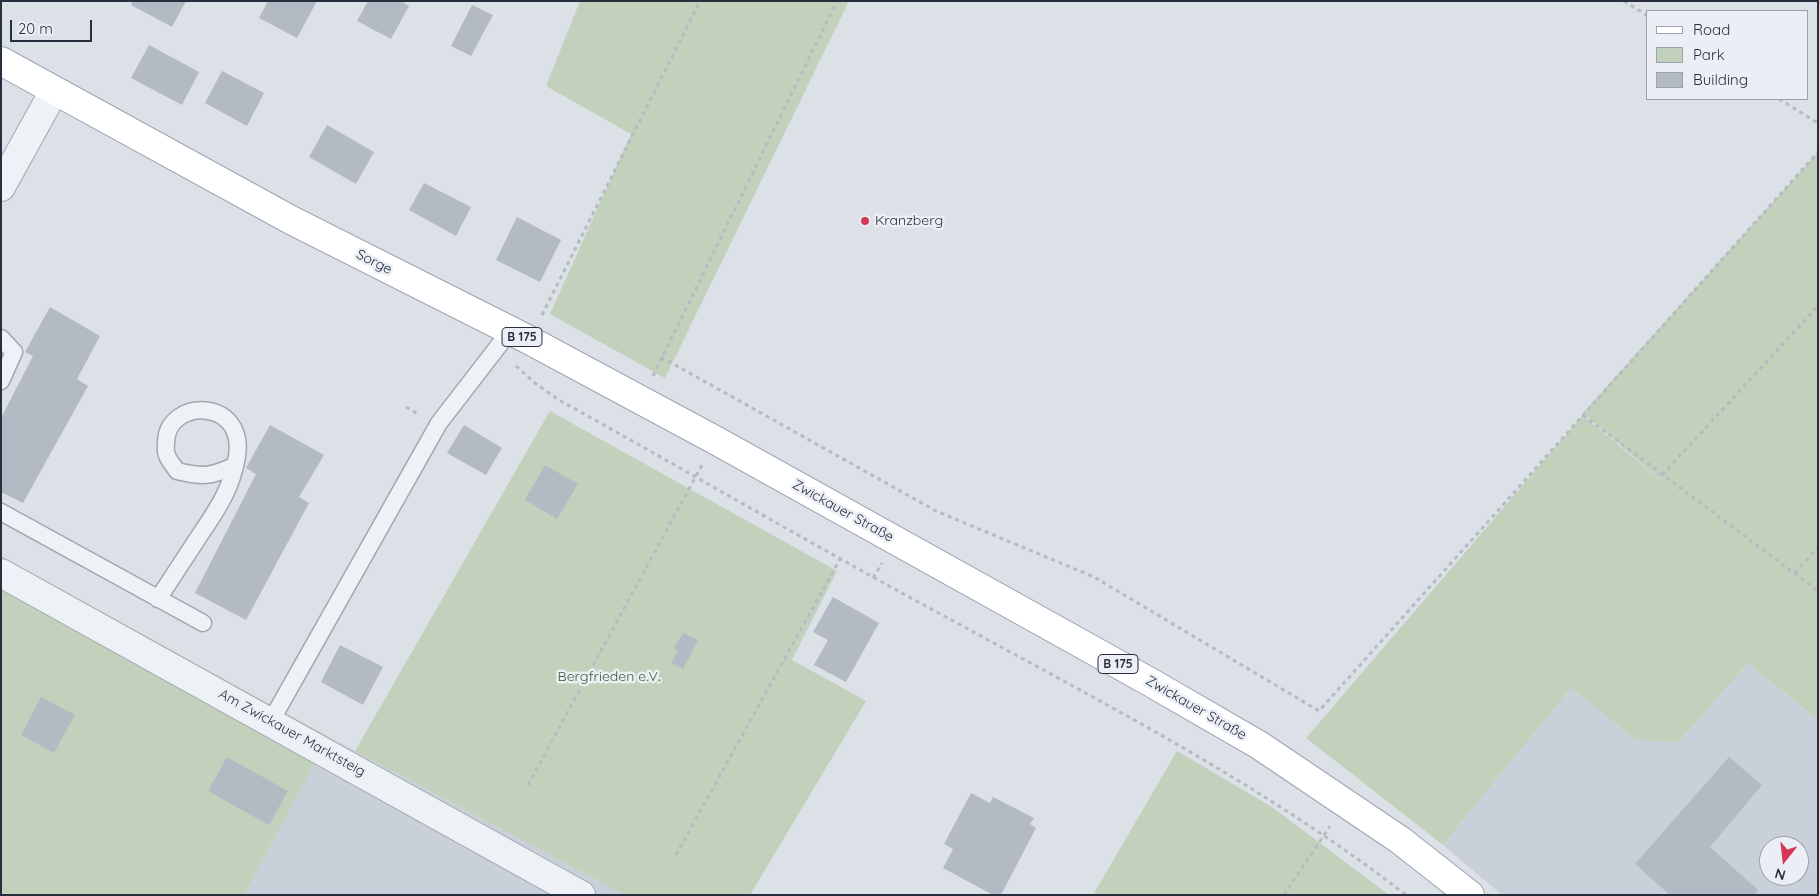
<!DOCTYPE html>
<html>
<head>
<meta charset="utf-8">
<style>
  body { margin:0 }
  #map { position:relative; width:1819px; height:896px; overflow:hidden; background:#dce0e7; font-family:Quicksand,sans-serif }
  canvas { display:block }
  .frame { position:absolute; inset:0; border:2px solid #252f3e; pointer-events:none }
  .legend { position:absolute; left:1646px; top:10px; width:162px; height:90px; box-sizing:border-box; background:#ebeff5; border:1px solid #9ca2ac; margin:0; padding:6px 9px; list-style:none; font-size:15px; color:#252f3e }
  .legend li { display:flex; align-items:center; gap:10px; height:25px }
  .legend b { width:25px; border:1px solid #9ca2ac }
  .north { position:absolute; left:1759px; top:836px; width:50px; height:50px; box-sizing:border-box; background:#ebeff5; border:1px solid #9ca2ac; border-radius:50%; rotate:196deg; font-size:14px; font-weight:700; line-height:20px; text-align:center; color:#252f3e }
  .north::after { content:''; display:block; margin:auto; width:18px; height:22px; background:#d53856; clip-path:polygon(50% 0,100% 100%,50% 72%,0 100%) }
  .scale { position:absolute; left:10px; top:20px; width:82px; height:22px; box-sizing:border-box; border:2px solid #252f3e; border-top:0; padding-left:6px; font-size:15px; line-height:18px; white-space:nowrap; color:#252f3e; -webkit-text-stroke:4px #ebeff5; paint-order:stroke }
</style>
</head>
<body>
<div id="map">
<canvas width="1819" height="896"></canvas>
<div class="frame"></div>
<ul class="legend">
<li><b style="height:6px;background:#fff"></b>Road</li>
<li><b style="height:14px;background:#c2d1bc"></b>Park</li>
<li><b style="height:14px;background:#b3bac4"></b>Building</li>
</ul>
<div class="north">N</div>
<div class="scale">20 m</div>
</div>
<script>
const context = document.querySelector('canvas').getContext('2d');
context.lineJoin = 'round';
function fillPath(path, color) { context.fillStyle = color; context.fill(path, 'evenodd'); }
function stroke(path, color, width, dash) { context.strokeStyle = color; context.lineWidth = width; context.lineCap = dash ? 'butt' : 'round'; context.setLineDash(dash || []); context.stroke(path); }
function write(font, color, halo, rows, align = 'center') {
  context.font = font + ' Quicksand,sans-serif'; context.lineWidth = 5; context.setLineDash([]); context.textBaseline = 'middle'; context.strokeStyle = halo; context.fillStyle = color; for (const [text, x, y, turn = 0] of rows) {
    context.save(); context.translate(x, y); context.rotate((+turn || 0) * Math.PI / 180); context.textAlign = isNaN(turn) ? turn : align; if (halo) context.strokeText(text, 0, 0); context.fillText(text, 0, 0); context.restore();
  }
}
fillPath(new Path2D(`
  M 1748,663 L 1818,720 L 1818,895 L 1502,895 L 1443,845 L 1571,688 L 1636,740 L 1679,742 ZM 1769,846 L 1799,846 L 1799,876 L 1769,876 Z
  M 329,737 L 355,751 L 625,895 L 244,895 Z`), '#cad0d9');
fillPath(new Path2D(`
  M 580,1 L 849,1 L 665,378 L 550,314 L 631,134 L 546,86 Z
  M 1818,152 L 1818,720 L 1748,663 L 1679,742 L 1636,740 L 1571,688 L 1443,845 L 1306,738 L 1583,415 L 1687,503 L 1583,413 Z
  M 550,411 L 837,571 L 792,660 L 866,701 L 750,895 L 625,895 L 355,751 Z
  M 1,556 L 329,737 L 244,895 L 1,895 Z
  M 1177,751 L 1272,807 L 1389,895 L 1093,895 Z`), '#c2d1bc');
fillPath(new Path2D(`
  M 133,1 L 186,1 L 172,27 L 131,5 Z
  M 268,1 L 317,1 L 297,38 L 259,18 Z
  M 368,1 L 401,1 L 409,6 L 391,39 L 357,21 Z
  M 472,5 L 493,15 L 471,56 L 451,46 Z
  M 149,45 L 199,72 L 182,105 L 131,78 Z
  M 222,71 L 264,93 L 247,126 L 205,103 Z
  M 327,125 L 374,152 L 356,184 L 309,157 Z
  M 424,183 L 471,207 L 456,236 L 409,210 Z
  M 517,217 L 561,240 L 540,282 L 496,260 Z
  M 50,307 L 100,336 L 77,379 L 88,386 L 23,503 L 1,492 L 1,418 L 33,356 L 25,352 Z
  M 270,425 L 324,455 L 299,497 L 309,503 L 246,620 L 195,593 L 256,474 L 246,468 Z
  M 464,425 L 502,448 L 486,475 L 447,453 Z
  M 545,465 L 578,484 L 557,519 L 525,500 Z
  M 833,597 L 879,623 L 846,682 L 814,665 L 828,640 L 813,632 Z
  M 683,633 L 698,640 L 683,669 L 671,663 L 678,650 L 674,648 Z
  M 340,645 L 383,667 L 363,705 L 321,682 Z
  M 41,697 L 75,715 L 54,753 L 21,735 Z
  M 227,757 L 288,791 L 269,825 L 208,791 Z
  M 1729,757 L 1762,785 L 1710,847 L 1758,890 L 1754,895 L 1670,895 L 1635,864 Z
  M 971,793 L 990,803 L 993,797 L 1034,818 L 1030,824 L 1036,828 L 1001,895 L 993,895 L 943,868 L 953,849 L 944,844 Z`), '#b3bac4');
const lane = new Path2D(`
  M 1,338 L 14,352 L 1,381
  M 1,512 L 203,623
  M 158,599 C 172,578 185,558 198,538 C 216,511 232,489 237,456 C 246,397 166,398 166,443 C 166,447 165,452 167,455 C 168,460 174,466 177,471 C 202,477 210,477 234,466
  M 271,721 L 439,423 L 510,331`);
const street = new Path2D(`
  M 1,187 L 54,91
  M 1,573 L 581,895`);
const primary = new Path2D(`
  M 1,61 L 291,220 L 529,340 L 715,440 L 1150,682 L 1259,745 L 1400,840 L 1470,895`);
stroke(lane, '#a1a7b1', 19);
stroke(street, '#a1a7b1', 30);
stroke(primary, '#9aa5b3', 30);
stroke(new Path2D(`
  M 1624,1 L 1648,16
  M 1779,99 L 1818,123
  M 542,315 L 700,1
  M 661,357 L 936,511 L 1094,577 L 1319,711 L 1818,152
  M 516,366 L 535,383 L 559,400 C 689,472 816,547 946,617 C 1103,703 1264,785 1406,895
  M 653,376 L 837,1
  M 406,407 L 420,415
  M 1583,415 L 1818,591
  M 1662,475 L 1818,306
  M 1795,573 L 1818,547
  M 873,578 L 882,563
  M 528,785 L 702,465
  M 676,855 L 840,559
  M 1284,895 L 1330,826`), '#b6bbc2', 3, [4, 4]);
stroke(lane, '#eef1f5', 16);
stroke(street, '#eef1f5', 28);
stroke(primary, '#fff', 28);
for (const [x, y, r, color] of [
  [865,221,5,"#d53856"]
]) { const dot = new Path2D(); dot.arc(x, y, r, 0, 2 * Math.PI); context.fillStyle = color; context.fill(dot); stroke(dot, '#ebeff5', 2); }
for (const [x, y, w] of [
  [522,337,40],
  [1118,664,40]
]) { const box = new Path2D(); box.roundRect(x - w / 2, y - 9.5, w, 19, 4); context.fillStyle = '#ebeff5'; context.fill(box); stroke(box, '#252f3e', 1); }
write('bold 12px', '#252f3e', null, [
  ["B 175",522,337],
  ["B 175",1118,664]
]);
write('14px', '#252f3e', '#ebeff5', [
  ["Kranzberg",875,221]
], 'left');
write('14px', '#252f3e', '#ebeff5', [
  ["Sorge",374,262,27],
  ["Zwickauer Straße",843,511,29],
  ["Zwickauer Straße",1196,708,30],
  ["Am Zwickauer Marktsteig",292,733,29]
]);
write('14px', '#3b5a31', '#ebeff5', [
  ["Bergfrieden e.V.",609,677]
]);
</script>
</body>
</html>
